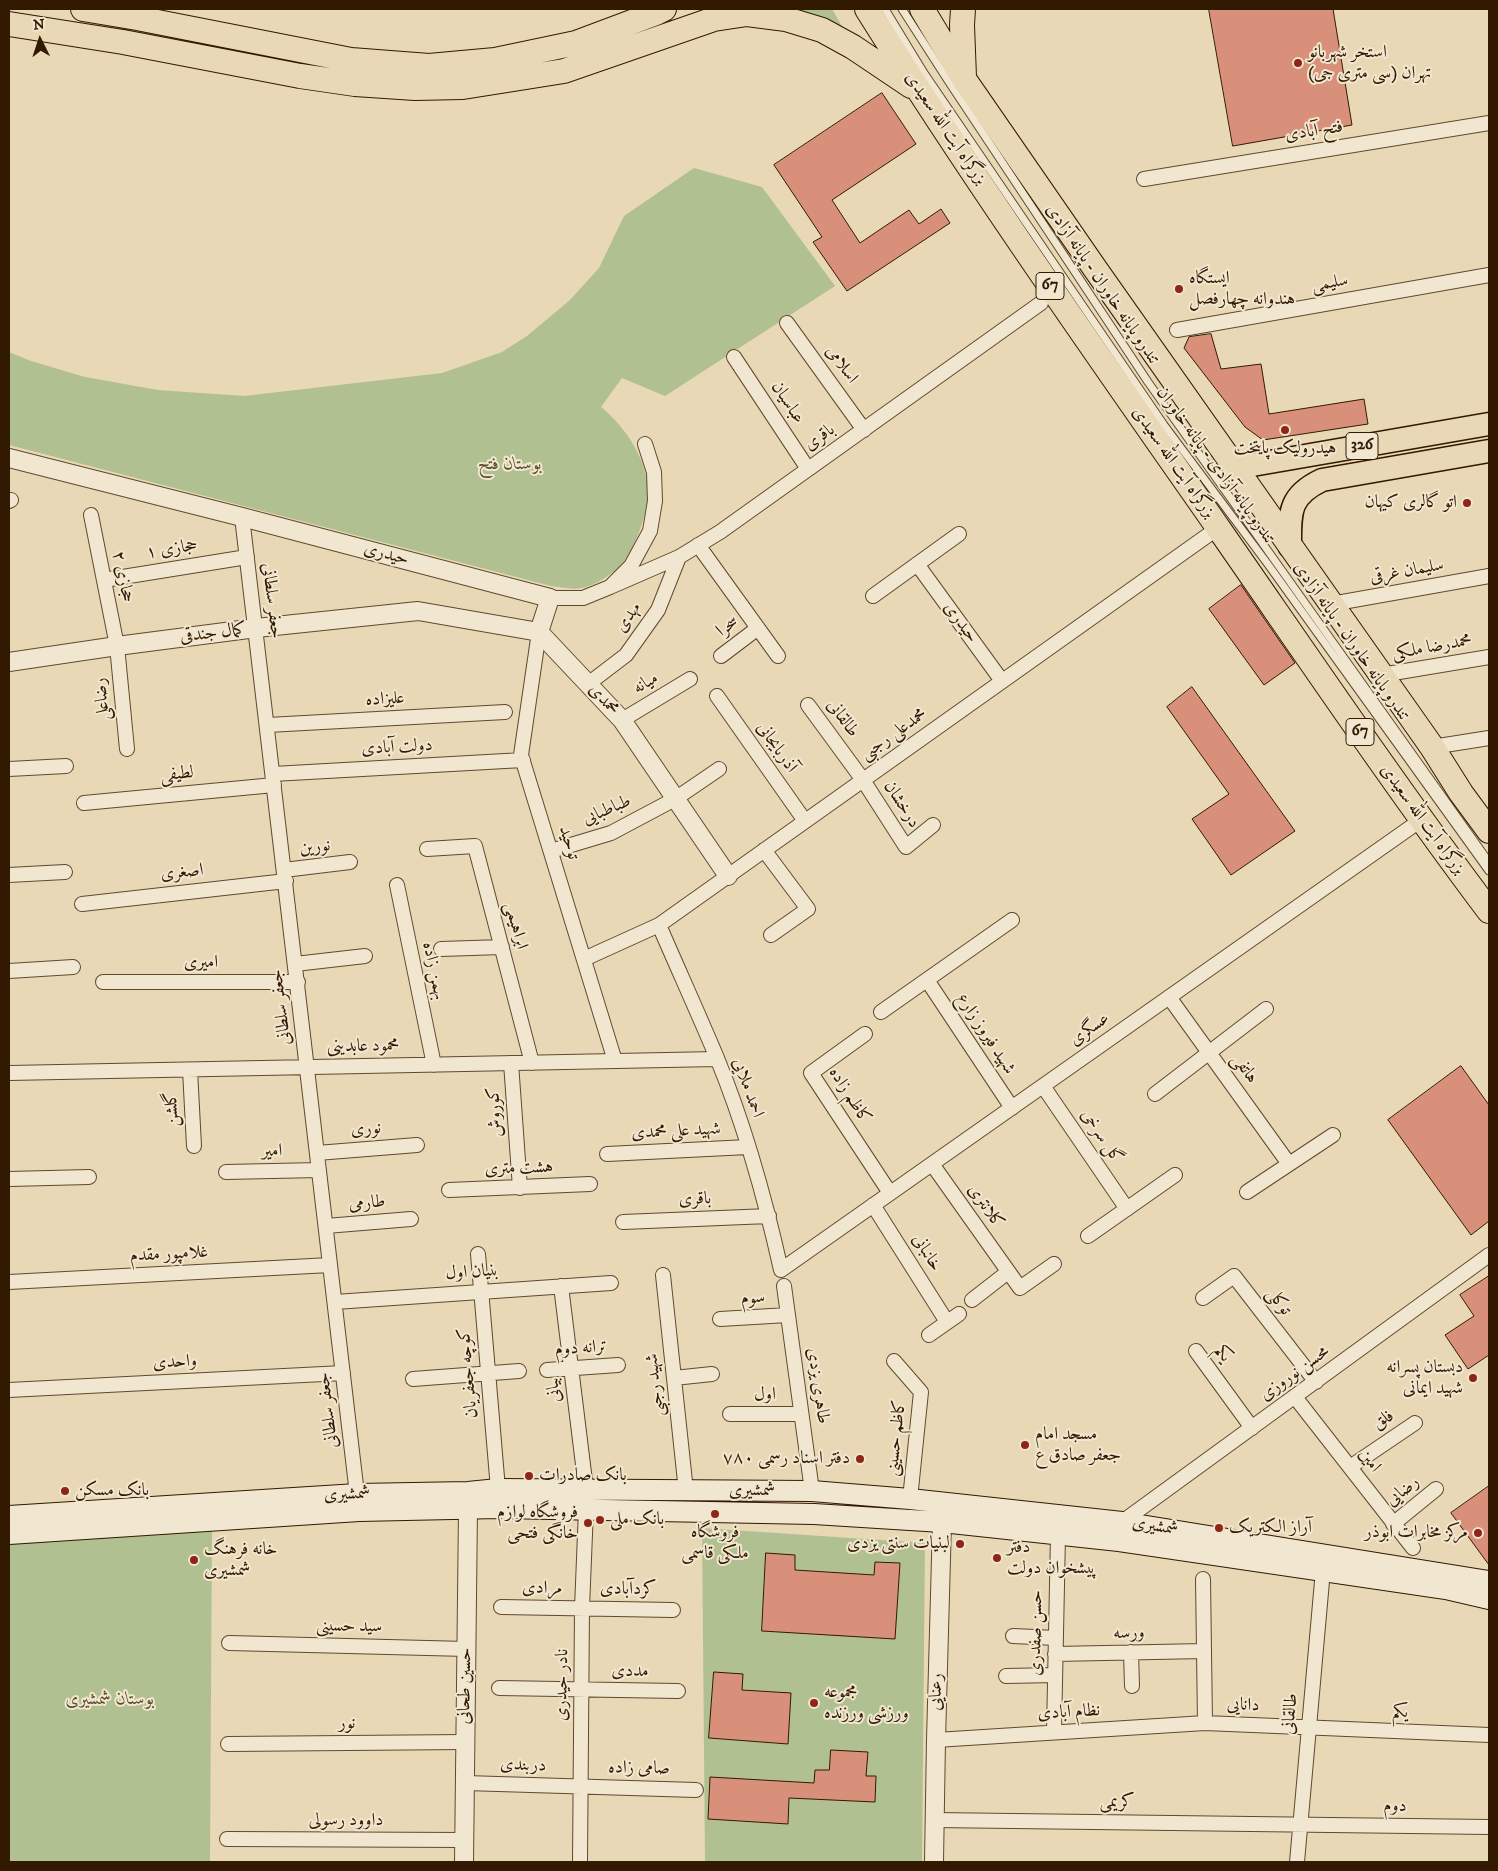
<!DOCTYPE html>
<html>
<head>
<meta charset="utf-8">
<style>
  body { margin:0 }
  #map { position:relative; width:1498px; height:1871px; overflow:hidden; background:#e9d8b5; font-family:"IM FELL DW Pica",serif }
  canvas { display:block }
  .frame { position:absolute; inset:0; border:10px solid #321901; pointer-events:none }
  .north { position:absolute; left:15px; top:15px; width:50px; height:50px; -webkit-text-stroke:4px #f1e6cf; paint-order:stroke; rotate:356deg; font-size:14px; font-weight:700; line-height:20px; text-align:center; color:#321901 }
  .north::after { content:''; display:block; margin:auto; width:18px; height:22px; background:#321901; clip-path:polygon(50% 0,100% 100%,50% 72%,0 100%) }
</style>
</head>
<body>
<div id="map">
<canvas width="1498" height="1871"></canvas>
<div class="frame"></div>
<div class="north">N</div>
</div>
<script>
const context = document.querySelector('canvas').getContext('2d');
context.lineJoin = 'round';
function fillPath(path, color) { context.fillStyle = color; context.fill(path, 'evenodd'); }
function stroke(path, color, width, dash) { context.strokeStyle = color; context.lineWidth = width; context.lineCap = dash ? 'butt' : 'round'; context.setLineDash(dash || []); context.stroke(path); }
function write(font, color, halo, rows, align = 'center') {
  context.font = font + ' "IM FELL DW Pica",Amiri,serif'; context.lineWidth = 4; context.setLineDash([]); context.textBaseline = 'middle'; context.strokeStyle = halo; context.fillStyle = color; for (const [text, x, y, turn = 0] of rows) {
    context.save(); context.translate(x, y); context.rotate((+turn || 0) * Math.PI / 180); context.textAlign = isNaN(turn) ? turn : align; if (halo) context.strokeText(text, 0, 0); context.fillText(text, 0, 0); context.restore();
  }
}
fillPath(new Path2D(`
  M 777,9 L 832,9 L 847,35 Z
  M 694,168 L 762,187 L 835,286 L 665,396 L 622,378 L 601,407 C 623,425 642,452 647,480 C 652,504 637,544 623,563 C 616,572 593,587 581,588 C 572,590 560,587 551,586 L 9,445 L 9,352 L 31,361 L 85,377 L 158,390 L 244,396 L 442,373 L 502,352 L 527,336 L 570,300 L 599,268 L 624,216 Z
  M 212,1527 L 210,1862 L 9,1862 L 9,1538 Z
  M 702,1528 L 925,1543 L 922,1862 L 705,1862 Z`), '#b1c091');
const building = new Path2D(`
  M 1209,9 L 1333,9 L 1352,125 L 1233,146 Z
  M 882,93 L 916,144 L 832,200 L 860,243 L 909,210 L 919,224 L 941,209 L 950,223 L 847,291 L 813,242 L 822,237 L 774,165 Z
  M 1211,334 L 1221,369 L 1261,364 L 1269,414 L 1364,399 L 1368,424 L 1263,440 L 1245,427 L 1184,348 L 1189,337 Z
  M 1241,585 L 1295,663 L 1264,685 L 1209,609 Z
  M 1192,687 L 1295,831 L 1231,875 L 1192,819 L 1229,794 L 1167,707 Z
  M 1461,1066 L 1489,1105 L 1489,1221 L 1471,1235 L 1388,1120 Z
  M 1489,1276 L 1489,1355 L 1468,1369 L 1445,1335 L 1474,1316 L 1460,1295 Z
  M 1489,1486 L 1489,1565 L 1451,1513 Z
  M 766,1553 L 795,1555 L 795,1570 L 874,1575 L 875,1562 L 900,1563 L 895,1639 L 762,1631 Z
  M 714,1672 L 743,1674 L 742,1690 L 791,1693 L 788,1744 L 709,1738 Z
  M 831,1750 L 868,1752 L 866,1776 L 876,1776 L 875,1802 L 789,1798 L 788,1824 L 708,1819 L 710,1777 L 814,1783 L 815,1770 L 829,1770 Z`);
fillPath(building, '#d9907a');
stroke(building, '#321901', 1);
const service = new Path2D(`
  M 885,9 L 924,73 L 1164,425 L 1267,563 L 1489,871
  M 902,9 L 949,82 L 1148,382 L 1489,862`);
const minor = new Path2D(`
  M 1144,179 L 1489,123
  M 787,323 L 864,430
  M 1177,330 L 1489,275
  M 734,357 L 808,469
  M 9,501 L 11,500
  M 91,515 L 117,646 L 127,749
  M 242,517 L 357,1494
  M 698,545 L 778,656
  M 917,564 L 1002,681
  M 104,580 L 247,557
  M 610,587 L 679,557 L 720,532 L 1041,303
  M 873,596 L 959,534
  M 550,598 L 583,598 L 610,587 L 631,566 L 650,531 L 655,501 L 654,472 L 645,444
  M 1331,604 L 1489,576
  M 539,632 L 521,755 L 615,1061
  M 721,656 L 758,628
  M 1381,675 L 1489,657
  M 588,684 L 626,655 L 658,610 L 679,557
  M 717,696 L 805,821
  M 808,705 L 863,780 L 906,847 L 933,825
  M 622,720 L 690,679
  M 268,725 L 505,712
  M 1432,747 L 1489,738
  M 9,769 L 66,766
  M 273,774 L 523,760
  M 84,803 L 274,785
  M 427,849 L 475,846 L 532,1063
  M 764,850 L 808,909 L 771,935
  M 551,851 L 611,833 L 675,799 L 719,769
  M 284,870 L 350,862
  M 9,875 L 65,872
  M 397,885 L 434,1065
  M 82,904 L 286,881
  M 659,925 C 678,969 698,1013 717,1058 C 745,1126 765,1198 781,1270 L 1421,820
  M 441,949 L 502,947
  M 584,959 L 659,925 L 1218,528
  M 295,964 L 365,956
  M 9,971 L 73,967
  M 927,980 L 1012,1108
  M 103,982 L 298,982
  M 1169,997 L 1289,1164
  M 881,1012 L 1012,920
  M 865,1034 L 811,1073 L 890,1193
  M 511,1063 L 520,1188
  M 190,1070 L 194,1146
  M 9,1073 L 717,1059
  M 1043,1086 L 1127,1209
  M 1155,1094 L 1266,1009
  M 317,1153 L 417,1145
  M 607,1154 L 748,1147
  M 932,1164 L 1020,1288 L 1054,1264
  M 226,1172 L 319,1170
  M 9,1179 L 89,1177
  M 449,1190 L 590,1184
  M 1247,1192 L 1333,1135
  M 873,1205 L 947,1322
  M 623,1222 L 769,1216
  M 326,1226 L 411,1219
  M 1088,1236 L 1175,1175
  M 478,1254 L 498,1489
  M 663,1275 L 686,1491
  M 9,1282 L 330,1265
  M 561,1286 L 586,1489
  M 784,1286 L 812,1491
  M 1203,1298 L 1234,1276 L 1316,1382
  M 972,1300 L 1008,1272
  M 335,1302 L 611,1283
  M 720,1319 L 788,1315
  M 929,1335 L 959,1314
  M 1196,1351 L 1252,1428
  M 894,1361 L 921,1392 L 910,1499
  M 547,1370 L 618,1365
  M 674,1378 L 712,1374
  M 413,1379 L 519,1371
  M 9,1390 L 343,1373
  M 1295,1397 L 1413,1548
  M 730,1414 L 801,1414
  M 1350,1467 L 1415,1423
  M 1122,1522 L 1489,1255
  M 1393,1524 L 1436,1489
  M 1203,1579 L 1205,1723
  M 501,1607 L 673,1610
  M 1013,1636 L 1056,1638
  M 229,1643 L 467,1649
  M 1131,1652 L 1132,1686
  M 1055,1654 L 1204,1651
  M 1006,1676 L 1055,1675
  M 499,1688 L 678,1691
  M 1054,1732 L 1058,1535
  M 936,1740 L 1205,1723 L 1489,1735
  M 228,1744 L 466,1742
  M 465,1783 L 696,1790
  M 934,1820 L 1489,1827
  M 227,1839 L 465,1840
  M 580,1862 L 582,1608 L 586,1509
  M 1297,1862 L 1323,1570`);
const tertiary = new Path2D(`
  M 9,458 L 242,517 L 550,598 L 539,632
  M 9,662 L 117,646 L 256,628 L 418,611 L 539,632 L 622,720 L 728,876
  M 464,1862 L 468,1509
  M 934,1862 L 936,1740 L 942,1522`);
const secondary = new Path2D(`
  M 9,1516 L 357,1494 L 468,1492 L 498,1489 L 812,1491 L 910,1499 L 1122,1522 L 1489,1581
  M 9,1534 L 359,1511 L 499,1508 L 814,1514 L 942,1522 L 1119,1541 L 1446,1589 L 1489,1599`);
const primary = new Path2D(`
  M 1235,468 L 1489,424
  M 1290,547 C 1290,513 1288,496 1322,480 L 1489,451`);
const trunk = new Path2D(`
  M 83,9 L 137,18 L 351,60 L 429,66 L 495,60 L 576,43 L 656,13 L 664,9
  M 867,9 C 978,186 1099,357 1219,529 C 1308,657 1395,786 1489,911
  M 922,9 L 964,79 L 1096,270 L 1432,747 L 1461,793 L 1489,831
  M 963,9 L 962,25 L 964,77
  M 9,24 L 123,42 L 300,76 L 355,84 L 415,88 L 463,87 L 564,71 L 714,19 L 747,14 L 786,19 L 822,30 L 853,47 L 911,86`);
stroke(service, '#60492e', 9);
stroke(minor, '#60492e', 16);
stroke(tertiary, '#60492e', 20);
stroke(secondary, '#321901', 22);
stroke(primary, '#321901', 25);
stroke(trunk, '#321901', 26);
stroke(service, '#f1e6cf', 7);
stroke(minor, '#f1e6cf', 14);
stroke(tertiary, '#f1e6cf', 18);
stroke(secondary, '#f1e6cf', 20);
stroke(primary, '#e9d8b5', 22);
stroke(trunk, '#e9d8b5', 24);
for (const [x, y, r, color] of [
  [1298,63,5,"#8f2418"],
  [1179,289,5,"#8f2418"],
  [1285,430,5,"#8f2418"],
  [1467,503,5,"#8f2418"],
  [1473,1378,5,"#8f2418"],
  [1025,1445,5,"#8f2418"],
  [860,1459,5,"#8f2418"],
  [529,1476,5,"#8f2418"],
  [65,1491,5,"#8f2418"],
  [715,1514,5,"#8f2418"],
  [600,1520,5,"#8f2418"],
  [588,1523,5,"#8f2418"],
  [1219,1528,5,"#8f2418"],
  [1478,1533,5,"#8f2418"],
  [960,1544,5,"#8f2418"],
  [997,1558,5,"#8f2418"],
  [194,1560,5,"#8f2418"],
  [814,1703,5,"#8f2418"]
]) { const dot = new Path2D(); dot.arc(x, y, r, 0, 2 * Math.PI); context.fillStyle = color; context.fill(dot); stroke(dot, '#f1e6cf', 2); }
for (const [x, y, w] of [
  [1050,286,28],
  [1362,446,32],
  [1360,732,28]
]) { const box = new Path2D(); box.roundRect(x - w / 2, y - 13.5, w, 27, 4); context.fillStyle = '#f1e6cf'; context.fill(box); stroke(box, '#321901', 1); }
write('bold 16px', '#321901', null, [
  ["67",1050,286],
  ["326",1362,446],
  ["67",1360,732]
]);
write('18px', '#321901', '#f1e6cf', [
  ["استخر شهربانو",1308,53],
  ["تهران (سی متری جی)",1308,74],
  ["ایستگاه",1189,279],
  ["هندوانه چهارفصل",1189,300],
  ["هیدرولیک پایتخت",1285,449,"center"],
  ["اتو گالری کیهان",1457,503,"right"],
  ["دبستان پسرانه",1463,1368,"right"],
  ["شهید ایمانی",1463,1389,"right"],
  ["مسجد امام",1035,1435],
  ["جعفر صادق ع",1035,1456],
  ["دفتر اسناد رسمی ۷۸۰",850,1459,"right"],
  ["بانک صادرات",539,1476],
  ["بانک مسکن",75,1491],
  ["فروشگاه لوازم",578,1513,"right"],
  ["خانگی فتحی",578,1534,"right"],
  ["بانک ملی",610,1520],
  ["آراز الکتریک",1229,1528],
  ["فروشگاه",715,1533,"center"],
  ["ملکی قاسمی",715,1554,"center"],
  ["مرکز مخابرات ابوذر",1468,1533,"right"],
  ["لبنیات سنتی یزدی",950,1544,"right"],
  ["دفتر",1007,1548],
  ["پیشخوان دولت",1007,1569],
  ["خانه فرهنگ",204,1550],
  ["شمشیری",204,1571],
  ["مجموعه",824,1693],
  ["ورزشی ورزنده",824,1714]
], 'left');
write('18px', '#321901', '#f1e6cf', [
  ["بزرگراه آیت الله سعیدی",945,129,56],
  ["فتح آبادی",1314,132,-9],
  ["سلیمی",1330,284,-10],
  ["تندرو پایانه خاوران - پایانه آزادی",1102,285,56],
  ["اسلامی",841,365,54],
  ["عباسیان",787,403,57],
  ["باقری",820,438,-35],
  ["بزرگراه آیت الله سعیدی",1173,463,55],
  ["تندرو پایانه آزادی - پایانه خاوران",1215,466,54],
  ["حجازی ۱",172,550,-9],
  ["حیدری",386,555,15],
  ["سلیمان غرقی",1407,572,-10],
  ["حجازی ۲",122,577,79],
  ["جعفر سلطانی",271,601,83],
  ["مهدی",629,618,-55],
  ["حیدری",960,623,54],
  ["سحرا",728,627,-37],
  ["کمال جندقی",213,634,-7],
  ["تندرو پایانه خاوران - پایانه آزادی",1351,642,55],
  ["محمدرضا ملکی",1432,648,-10],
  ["میانه",646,684,-31],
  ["رضاعلی",103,699,-96],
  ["علیزاده",385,700,-3],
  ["محمدی",603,700,47],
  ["طالقانی",842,719,54],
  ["محمدعلی رجبی",894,735,-35],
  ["دولت آبادی",397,748,-3],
  ["آذربایجانی",776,748,55],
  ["لطیفی",177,775,-6],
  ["درخشان",901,805,57],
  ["طباطبایی",607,811,-23],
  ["بزرگراه آیت الله سعیدی",1422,820,54],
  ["توحید",568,843,73],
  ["نورین",315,848,-7],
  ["اصغری",182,873,-6],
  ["ابراهیمی",515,926,75],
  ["امیری",201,963],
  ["بهمن زاده",433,971,78],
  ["جعفر سلطانی",282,1007,-97],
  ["عسگری",1090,1030,-35],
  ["شهید فیروز زارع",985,1034,57],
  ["محمود عابدینی",363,1047,-1],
  ["هاتفی",1244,1069,54],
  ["احمد ملایی",747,1088,70],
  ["کاظم زاده",849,1096,58],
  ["گلشن",173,1109,-93],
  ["کوروش",496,1112,-94],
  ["نوری",366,1130,-4],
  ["شهید علی محمدی",676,1132,-3],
  ["گل سرخی",1101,1137,56],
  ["امیر",272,1152,-1],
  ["هشت متری",519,1169,-2],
  ["باقری",695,1200,-2],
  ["طارمی",367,1204,-5],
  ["کلانتری",985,1207,55],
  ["خانبانی",926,1253,58],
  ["غلامپور مقدم",169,1255,-3],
  ["بنیان اول",472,1273,-4],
  ["سوم",753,1299,-4],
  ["توکلی",1278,1302,52],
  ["ترانه دوم",581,1349,-4],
  ["یکم",1222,1354,54],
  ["واحدی",175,1363,-3],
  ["کوچه جعفریان",469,1373,-95],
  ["محسن نوروزی",1295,1374,-36],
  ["شهید رجبی",656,1385,-96],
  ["طاهری یزدی",817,1386,82],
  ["بیانی",555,1390,-97],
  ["اول",765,1395],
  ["جعفر سلطانی",329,1410,-97],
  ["فلق",1384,1421,-34],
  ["کاظم حسینی",897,1438,-84],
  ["امین",1369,1461,53],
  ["شمشیری",752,1491],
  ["رضایی",1403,1492,-39],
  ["شمشیری",347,1495,-3],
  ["شمشیری",1155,1527,9],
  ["مرادی",542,1589,1],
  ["کردآبادی",628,1590,1],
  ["سید حسینی",349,1627,1],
  ["حسن صفدری",1037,1633,-89],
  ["ورسه",1129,1634,-1],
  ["مددی",630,1672,1],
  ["نادر حیدری",563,1685,-89],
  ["حسین طحانی",466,1686,-89],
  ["رعنایی",937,1692,-88],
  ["دانایی",1243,1706,2],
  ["نظام آبادی",1069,1713,-3],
  ["یکم",1400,1713,2],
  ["طالقانی",1291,1714,-85],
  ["نور",347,1724],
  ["دربندی",523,1766,2],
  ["صامی زاده",639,1769,1],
  ["کریمی",1117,1803,1],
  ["دوم",1395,1807,1],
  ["داوود رسولی",346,1821]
]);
write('italic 18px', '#584b2c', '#f1e6cf', [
  ["بوستان فتح",510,465],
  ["بوستان شمشیری",110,1700]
]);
</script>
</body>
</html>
